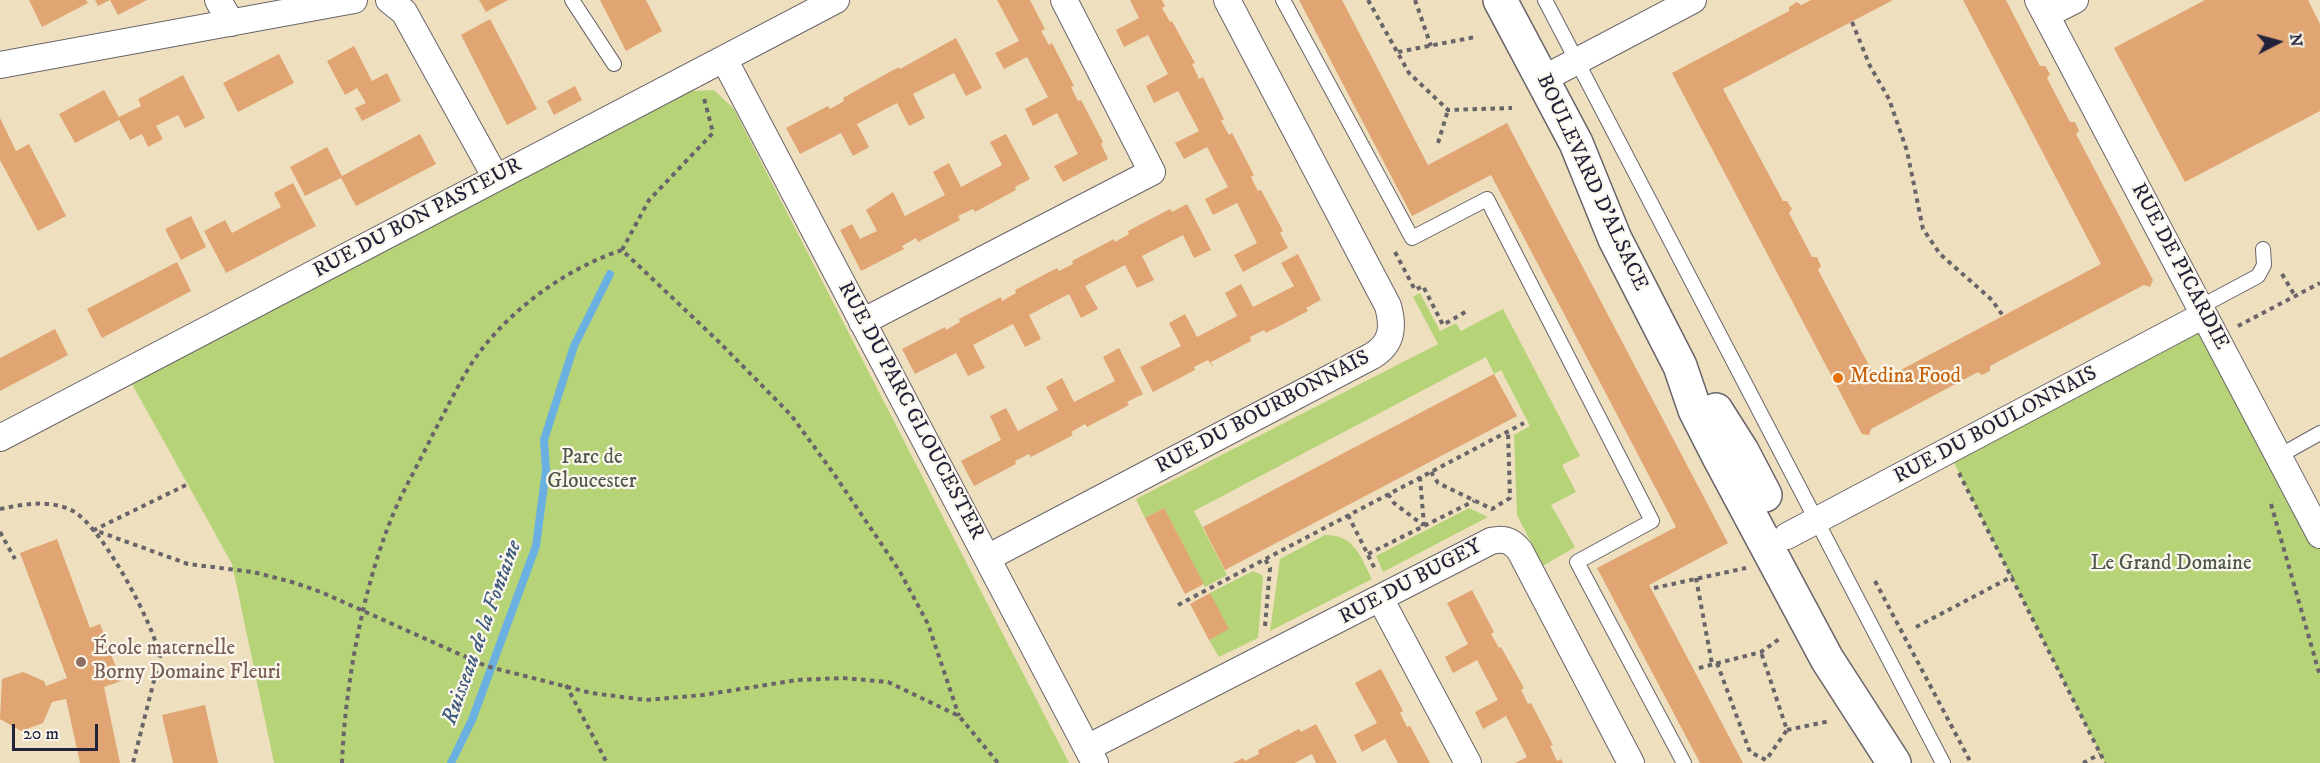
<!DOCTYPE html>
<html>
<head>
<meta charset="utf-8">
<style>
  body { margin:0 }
  #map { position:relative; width:2320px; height:763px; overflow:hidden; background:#eee0bf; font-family:"IM FELL DW Pica",serif }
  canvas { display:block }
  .north { position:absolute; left:2248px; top:12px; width:60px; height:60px; -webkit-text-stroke:4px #fbf7ec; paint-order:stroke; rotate:84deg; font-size:16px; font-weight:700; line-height:24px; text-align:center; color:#22223b }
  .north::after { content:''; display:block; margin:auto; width:21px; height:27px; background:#22223b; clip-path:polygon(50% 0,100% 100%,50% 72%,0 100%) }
  .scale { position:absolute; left:12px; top:724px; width:86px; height:27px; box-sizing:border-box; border:3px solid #22223b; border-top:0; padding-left:8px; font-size:18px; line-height:21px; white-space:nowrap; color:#22223b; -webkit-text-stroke:4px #fbf7ec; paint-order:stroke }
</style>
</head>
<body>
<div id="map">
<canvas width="2320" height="763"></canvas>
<div class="north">N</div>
<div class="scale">20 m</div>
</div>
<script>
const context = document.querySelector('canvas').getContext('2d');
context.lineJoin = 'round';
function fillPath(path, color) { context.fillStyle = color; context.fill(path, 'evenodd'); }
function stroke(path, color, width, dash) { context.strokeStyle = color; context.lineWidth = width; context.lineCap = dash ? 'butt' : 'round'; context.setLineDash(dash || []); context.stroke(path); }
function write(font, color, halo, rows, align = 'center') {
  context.font = font + ' "IM FELL DW Pica",serif'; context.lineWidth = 4.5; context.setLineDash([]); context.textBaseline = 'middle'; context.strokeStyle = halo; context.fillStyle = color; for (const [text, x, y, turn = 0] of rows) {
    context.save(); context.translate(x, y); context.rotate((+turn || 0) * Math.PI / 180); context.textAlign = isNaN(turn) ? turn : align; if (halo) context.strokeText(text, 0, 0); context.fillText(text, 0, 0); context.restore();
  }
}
fillPath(new Path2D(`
  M 714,90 L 734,109 L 1069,763 L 274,763 L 232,564 L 132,384 L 692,91 Z
  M 1420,293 L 1440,331 L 1456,323 L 1461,331 L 1503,309 L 1580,456 L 1562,465 L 1576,492 L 1551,505 L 1575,547 L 1543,566 L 1517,515 L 1514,435 L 1530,426 L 1501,370 L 1494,374 L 1486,357 L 1194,511 L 1227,575 L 1205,587 L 1164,508 L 1145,518 L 1136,499 L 1438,344 L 1413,297 Z
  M 2204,315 L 2320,535 L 2320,763 L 2105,763 L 1948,451 Z
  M 1469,508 L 1488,517 L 1383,572 L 1376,556 Z
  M 1325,535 C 1355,535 1360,556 1372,579 L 1270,631 L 1280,559 Z
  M 1253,571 L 1262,575 L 1263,579 L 1258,638 L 1219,657 L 1209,640 L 1210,593 Z`), '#b7d378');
stroke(new Path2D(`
  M 451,763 L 472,720 L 536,546 L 546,470 L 544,440 L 574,346 L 610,274`), '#6ab1e1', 8);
fillPath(new Path2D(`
  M 29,0 L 86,0 L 88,3 L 42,27 Z
  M 95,0 L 147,0 L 118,15 L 110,0 L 98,6 Z
  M 479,0 L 508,0 L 486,12 Z
  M 600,0 L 646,0 L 662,31 L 626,51 Z
  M 997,0 L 1030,0 L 1045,29 L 1041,31 L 1049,45 L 1052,43 L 1074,86 L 1071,87 L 1078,101 L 1081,100 L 1103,142 L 1101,144 L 1108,159 L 1063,182 L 1054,166 L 1078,154 L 1057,113 L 1033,126 L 1025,109 L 1048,97 L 1027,57 L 1004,69 L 995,53 L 1019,41 Z
  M 1130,0 L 1162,0 L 1165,6 L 1162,8 L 1170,22 L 1172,21 L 1195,63 L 1192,64 L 1199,79 L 1203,77 L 1224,119 L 1221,121 L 1229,135 L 1232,133 L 1254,175 L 1251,177 L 1258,191 L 1261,190 L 1283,231 L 1280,233 L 1288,248 L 1243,272 L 1234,255 L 1257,243 L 1237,203 L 1213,215 L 1205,199 L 1228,187 L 1207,147 L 1184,159 L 1175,143 L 1199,131 L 1178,91 L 1154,103 L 1146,86 L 1168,74 L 1148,35 L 1124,47 L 1116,30 L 1139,18 Z
  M 1299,0 L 1342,0 L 1428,165 L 1507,123 L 1728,543 L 1649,585 L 1743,763 L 1700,763 L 1597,568 L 1676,527 L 1491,175 L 1412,216 Z
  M 1811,0 L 1893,0 L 1723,89 L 1783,201 L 1787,201 L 1792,209 L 1789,213 L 1812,257 L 1817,257 L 1821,266 L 1818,270 L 1878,382 L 2101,264 L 1963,0 L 2006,0 L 2040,66 L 2045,66 L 2050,74 L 2047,78 L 2070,122 L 2075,122 L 2079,131 L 2076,134 L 2153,280 L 2150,287 L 2144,285 L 2007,357 L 1990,366 L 1990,371 L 1982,375 L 1978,372 L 1871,429 L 1869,435 L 1862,434 L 1672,73 L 1789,11 L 1789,7 L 1797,2 L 1801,5 Z
  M 2205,0 L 2308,0 L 2320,24 L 2320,111 L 2185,182 L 2114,48 Z
  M 490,19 L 537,109 L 507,125 L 461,35 Z
  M 956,38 L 982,88 L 966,96 L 954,73 L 913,94 L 925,118 L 909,126 L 897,103 L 857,124 L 869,147 L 853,156 L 841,133 L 800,154 L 786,128 L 828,106 L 830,109 L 844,101 L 843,98 L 884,75 L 899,67 L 900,69 Z
  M 354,46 L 372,81 L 387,73 L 401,101 L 362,121 L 355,108 L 366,103 L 357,88 L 345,95 L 327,61 Z
  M 279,54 L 294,83 L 238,112 L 223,83 Z
  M 183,75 L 205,118 L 185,128 L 178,115 L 156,126 L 163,139 L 148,147 L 142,134 L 130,140 L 119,120 L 75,143 L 59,114 L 104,90 L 119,117 L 141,106 L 138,99 Z
  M 575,86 L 582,100 L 554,115 L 547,101 Z
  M 0,118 L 16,151 L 29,144 L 66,216 L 38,231 L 0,160 Z
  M 420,134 L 436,164 L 356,206 L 341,178 L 305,196 L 290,167 L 327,147 L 342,176 Z
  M 1006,134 L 1030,179 L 1015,187 L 1016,190 L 975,212 L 973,209 L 958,216 L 960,220 L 918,242 L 916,238 L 902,246 L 904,249 L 861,271 L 840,230 L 852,224 L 860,239 L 877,231 L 866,210 L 893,192 L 905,216 L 945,195 L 933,172 L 949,163 L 961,187 L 1002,165 L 990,142 Z
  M 293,183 L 316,226 L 226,273 L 204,231 L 225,220 L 232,233 L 281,207 L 274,193 Z
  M 1187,204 L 1211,250 L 1194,258 L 1183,235 L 1142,256 L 1154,280 L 1137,288 L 1125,265 L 1085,286 L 1098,309 L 1081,318 L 1069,294 L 1029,315 L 1041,339 L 1025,347 L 1013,324 L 973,345 L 985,368 L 968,376 L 956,353 L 915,374 L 902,349 L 945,327 L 946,330 L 960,322 L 959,319 L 1001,297 L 1002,301 L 1016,293 L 1015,290 L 1057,268 L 1059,271 L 1073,264 L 1072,261 L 1114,239 L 1115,242 L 1129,234 L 1128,231 L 1170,209 L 1172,212 Z
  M 191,216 L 206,247 L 181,260 L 165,229 Z
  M 1298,254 L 1321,300 L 1306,308 L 1308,311 L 1266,333 L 1264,330 L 1250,337 L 1251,341 L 1211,362 L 1214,368 L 1208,360 L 1194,367 L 1195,370 L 1153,392 L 1140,367 L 1181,346 L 1169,323 L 1185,314 L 1197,337 L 1237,316 L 1225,293 L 1241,284 L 1253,307 L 1294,286 L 1281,263 Z
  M 177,262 L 191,291 L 102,338 L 87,309 Z
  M 55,329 L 68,355 L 0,391 L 0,358 Z
  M 1119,348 L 1143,394 L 1127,402 L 1129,405 L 1087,427 L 1085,424 L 1071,432 L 1073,435 L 1031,457 L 1029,454 L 1015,461 L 1016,464 L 974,486 L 961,461 L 1001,440 L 990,416 L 1006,408 L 1018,431 L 1058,410 L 1046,387 L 1062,378 L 1074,402 L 1115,381 L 1103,357 Z
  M 1494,374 L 1517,416 L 1225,570 L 1203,527 Z
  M 1164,508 L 1204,584 L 1185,594 L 1145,518 Z
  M 57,539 L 90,628 L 100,624 L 121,681 L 104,687 L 120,763 L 80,763 L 66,699 L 52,702 L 43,723 L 21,731 L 0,719 L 2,679 L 23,672 L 44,681 L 46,686 L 67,678 L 20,553 Z
  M 1472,590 L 1494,632 L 1491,634 L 1499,648 L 1501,647 L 1524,688 L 1521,690 L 1528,704 L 1531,703 L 1553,745 L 1550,746 L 1557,761 L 1561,759 L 1563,763 L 1515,763 L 1527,757 L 1506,716 L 1483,729 L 1475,712 L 1498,700 L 1477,660 L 1453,673 L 1445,657 L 1468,644 L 1447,603 Z
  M 1210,593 L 1229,629 L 1209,640 L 1190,604 Z
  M 1381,669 L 1403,711 L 1400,713 L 1407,727 L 1410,726 L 1430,763 L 1398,763 L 1385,739 L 1362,752 L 1354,735 L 1377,723 L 1355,683 Z
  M 205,705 L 218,763 L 173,763 L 162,715 Z
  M 1316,724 L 1337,763 L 1316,763 L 1312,754 L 1295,763 L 1233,763 L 1243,758 L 1245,761 L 1259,754 L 1258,750 L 1299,729 L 1301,732 Z`), '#e0a573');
const lane = new Path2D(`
  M 572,0 L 614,64
  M 1283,0 L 1412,238 L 1487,199 L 1652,521 L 1577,562 L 1684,763
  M 1545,0 L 1943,763
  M 2200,307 L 2258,276 L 2264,265 L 2263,249
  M 2279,456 L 2320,433`);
const street = new Path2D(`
  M 218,0 L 231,23
  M 389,0 L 404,12 L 496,178
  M 2038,0 L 2320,535
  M 2046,15 L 2075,0
  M 724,59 L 1095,763
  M 0,65 L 354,0
  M 1543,79 L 1693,0
  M 862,322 L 1152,172 L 1064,0
  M 0,438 L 836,0
  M 1787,536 L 2204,315
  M 987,558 L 1372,356 C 1392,344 1394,328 1388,306 L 1227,0
  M 1381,600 L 1468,763
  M 1087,748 L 1491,541 C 1504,538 1511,540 1520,551 L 1631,763`);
const secondary = new Path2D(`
  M 1500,0 L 1576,143 L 1615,239 L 1680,366 L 1695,410 L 1719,457 L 1827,659 L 1894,763
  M 1716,410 L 1742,451 L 1765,495`);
stroke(lane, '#696469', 16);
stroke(street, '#696469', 28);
stroke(secondary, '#696469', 36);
stroke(new Path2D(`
  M 1368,0 L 1409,73 L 1448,110 L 1512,108
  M 1415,0 L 1431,46
  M 1852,22 L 1870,66 L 1889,99 L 1907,151 L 1923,229 L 1940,254 L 1992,300 L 2003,316
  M 1398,52 L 1475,37
  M 1438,143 L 1448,110
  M 622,250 L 649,200 L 713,133 L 704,98
  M 1395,252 L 1415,290 L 1423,286 L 1443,325 L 1467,311
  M 2282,274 L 2295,296
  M 2238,326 L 2320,283
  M 1431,472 L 1438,483 L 1492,509 L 1510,498 L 1508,432
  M 1959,473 L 2105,763
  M 1420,477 L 1424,526
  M 186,485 L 94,530 L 188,564 L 253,572 L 292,582 L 321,592 L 486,666 L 591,693 L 646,700 L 703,695 L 797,680 L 843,678 L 888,682 L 959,716 L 998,763
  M 1388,494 L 1394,503 L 1423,525
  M 2271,504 L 2320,676
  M 0,509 C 24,504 50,499 73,511 C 103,528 153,623 160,657 L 133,763
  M 1348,515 L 1376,571
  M 0,532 L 15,559
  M 1368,554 L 1474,501
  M 1696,578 L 1712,664
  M 1875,581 L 1971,763
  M 1654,588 L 1746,568
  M 1178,605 L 1524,423
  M 1265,626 L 1270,568 L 1265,559
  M 1916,627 L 2013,576
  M 1717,663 L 1750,752 L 1766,760 L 1787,730 L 1761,652
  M 1699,668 L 1761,652 L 1782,637
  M 566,685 L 607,763
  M 1787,730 L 1830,721
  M 342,763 C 345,683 365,574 399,501 C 410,478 423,455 434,432 C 449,405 463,373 482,349 C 516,305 570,267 622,250 L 719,342 L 791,415 L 834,474 L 899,570 L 928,624 L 959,716
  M 2083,763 L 2100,754`), '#696469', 4, [4.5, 4.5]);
stroke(lane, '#fff', 14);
stroke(street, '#fff', 26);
stroke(secondary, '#fff', 33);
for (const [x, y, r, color] of [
  [1838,378,6,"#e8710a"],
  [81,662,6,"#8d6e63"]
]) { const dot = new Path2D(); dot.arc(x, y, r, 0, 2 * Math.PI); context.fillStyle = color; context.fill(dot); stroke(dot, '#fbf7ec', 2); }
write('21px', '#22223b', '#fbf7ec', [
  ["BOULEVARD D'ALSACE",1591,183,65],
  ["RUE DU BON PASTEUR",418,219,-28],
  ["RUE DE PICARDIE",2179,267,62],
  ["RUE DU PARC GLOUCESTER",910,411,62],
  ["RUE DU BOURBONNAIS",1263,413,-28],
  ["RUE DU BOULONNAIS",1996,426,-28],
  ["RUE DU BUGEY",1411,583,-28]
]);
write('21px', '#c56008', '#fbf7ec', [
  ["Medina Food",1850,378]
], 'left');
write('21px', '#4f574d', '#fbf7ec', [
  ["Parc de",592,459],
  ["Gloucester",592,483],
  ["Le Grand Domaine",2171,565]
]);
write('21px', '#785e54', '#fbf7ec', [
  ["École maternelle",93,650],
  ["Borny Domaine Fleuri",93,674]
], 'left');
write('italic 22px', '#3f5b7d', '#fbf7ec', [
  ["Ruisseau de la Fontaine",483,633,-70]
]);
</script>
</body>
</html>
